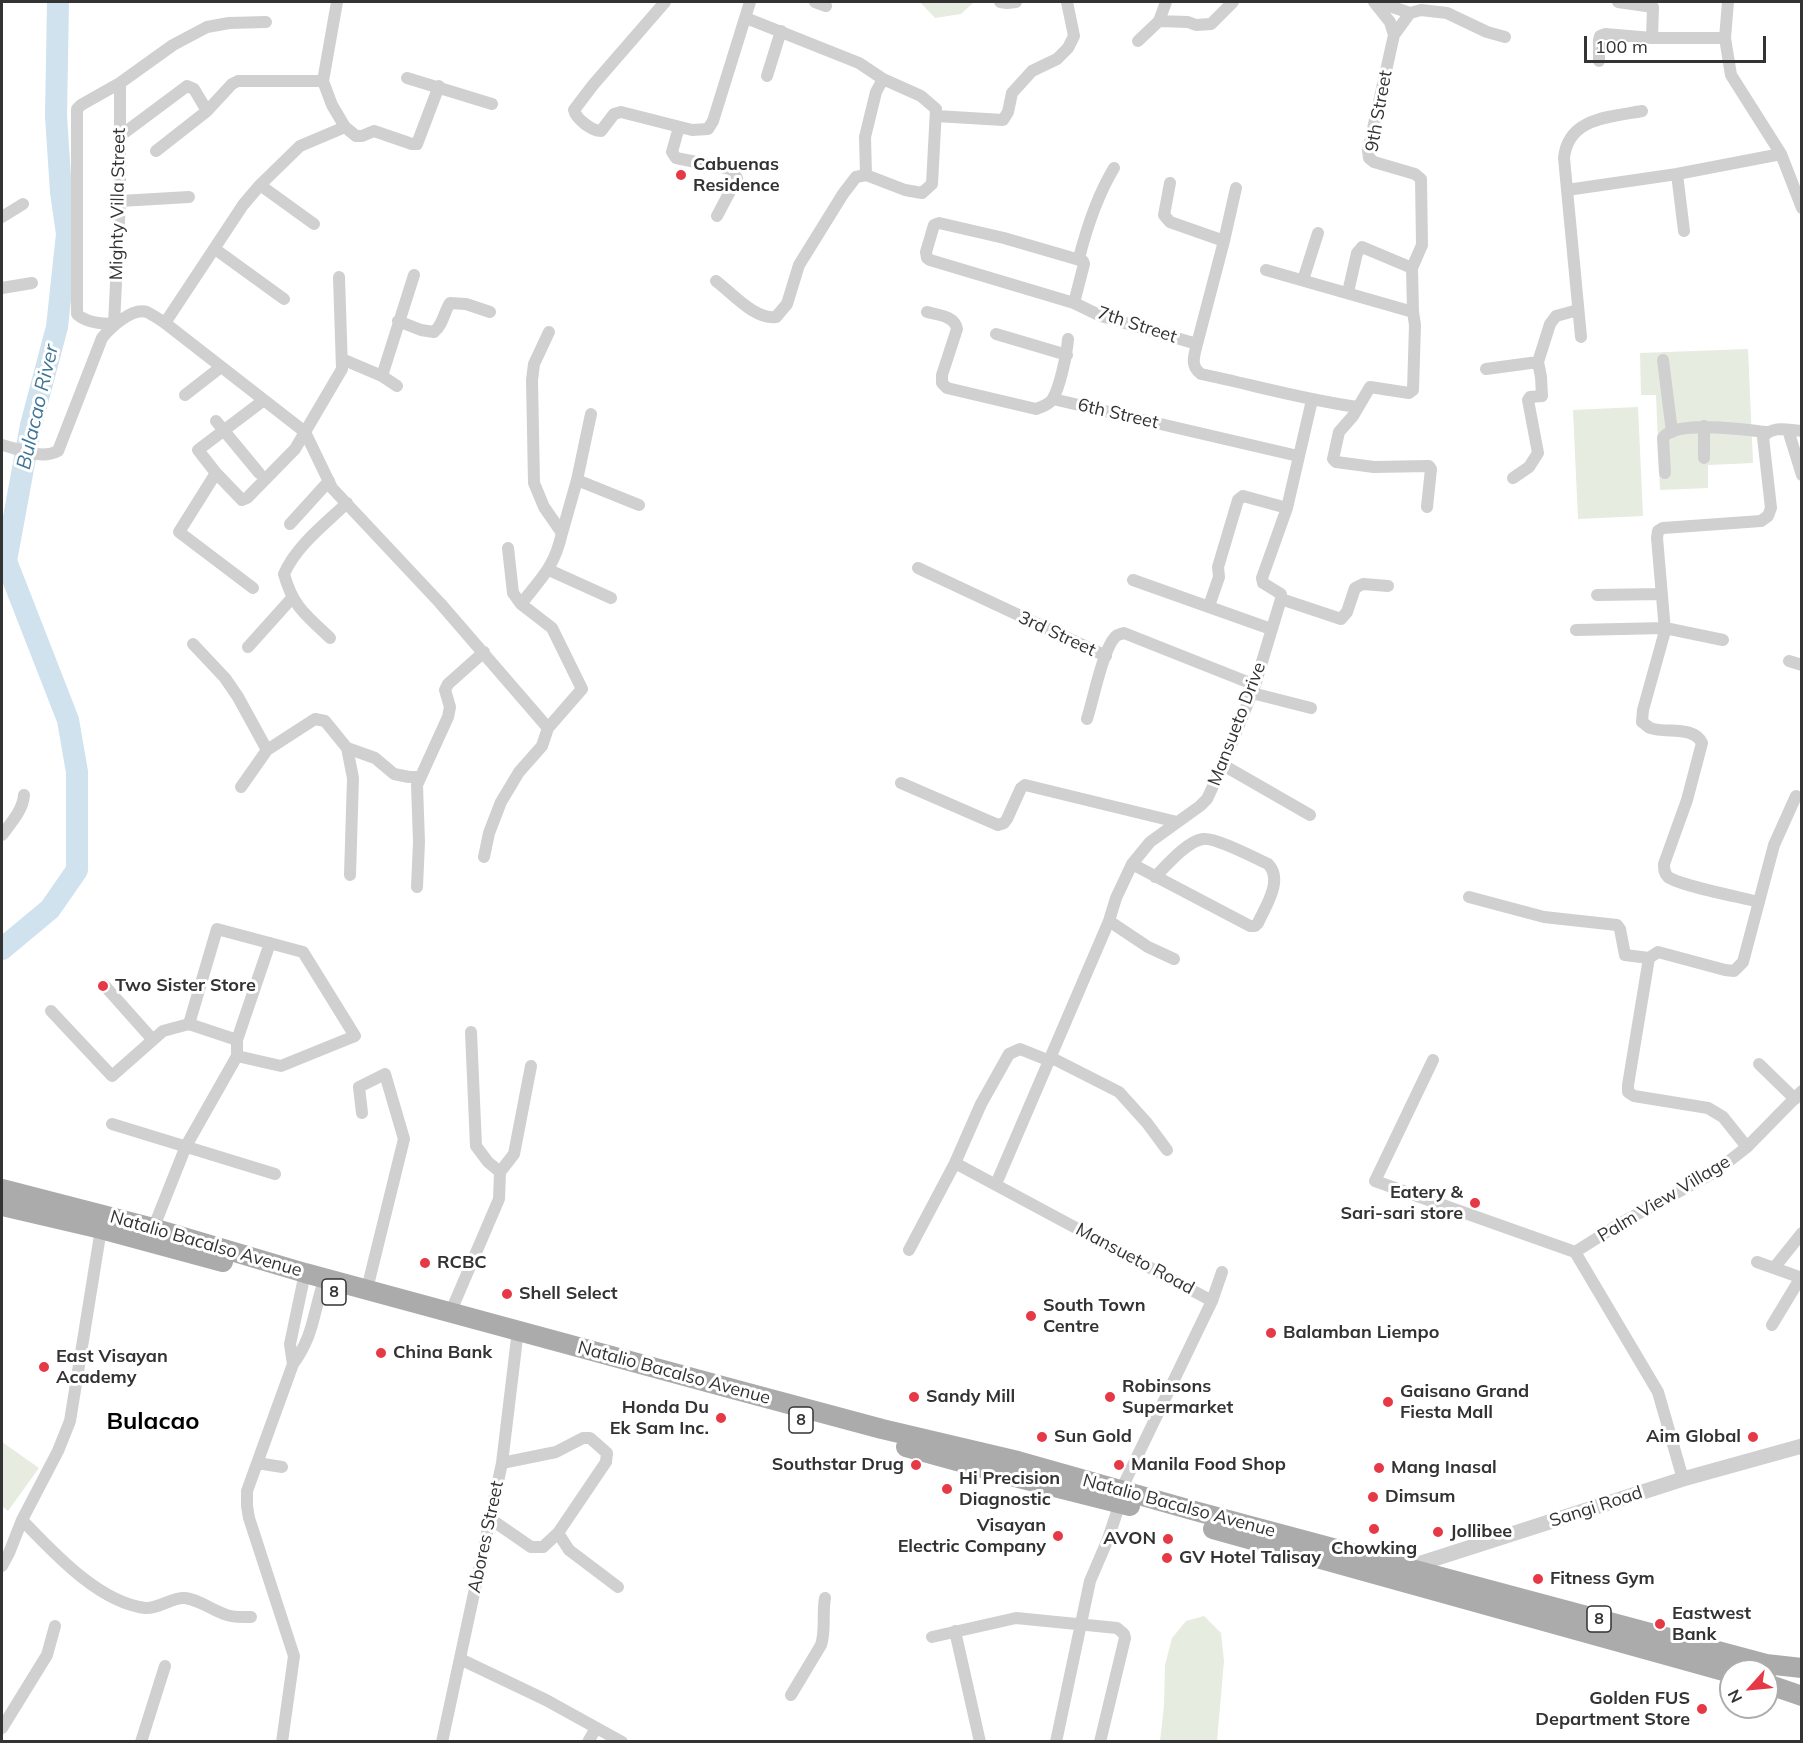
<!DOCTYPE html>
<html>
<head>
<meta charset="utf-8">
<style>
  body { margin:0 }
  #map { position:relative; width:1803px; height:1743px; overflow:hidden; background:#fff; font-family:Mulish,sans-serif }
  canvas { display:block }
  .frame { position:absolute; inset:0; border:3px solid #333; pointer-events:none }
  .north { position:absolute; left:1719px; top:1659px; width:60px; height:60px; box-sizing:border-box; background:#fff; border:2px solid #adadad; border-radius:50%; rotate:243deg; font-size:16px; font-weight:700; line-height:24px; text-align:center; color:#333 }
  .north::after { content:''; display:block; margin:auto; width:21px; height:27px; background:#e63946; clip-path:polygon(50% 0,100% 100%,50% 72%,0 100%) }
  .scale { position:absolute; left:1584px; top:36px; width:182px; height:27px; box-sizing:border-box; border:3px solid #333; border-top:0; padding-left:8px; font-size:18px; line-height:21px; white-space:nowrap; color:#333; -webkit-text-stroke:4px #fff; paint-order:stroke }
</style>
</head>
<body>
<div id="map">
<canvas width="1803" height="1743"></canvas>
<div class="frame"></div>
<div class="north">N</div>
<div class="scale">100 m</div>
</div>
<script>
const context = document.querySelector('canvas').getContext('2d');
context.lineJoin = 'round';
function fillPath(path, color) { context.fillStyle = color; context.fill(path, 'evenodd'); }
function stroke(path, color, width, dash) { context.strokeStyle = color; context.lineWidth = width; context.lineCap = dash ? 'butt' : 'round'; context.setLineDash(dash || []); context.stroke(path); }
function write(font, color, halo, rows, align = 'center') {
  context.font = font + ' Mulish,sans-serif'; context.lineWidth = 6; context.setLineDash([]); context.textBaseline = 'middle'; context.strokeStyle = halo; context.fillStyle = color; for (const [text, x, y, turn = 0] of rows) {
    context.save(); context.translate(x, y); context.rotate((+turn || 0) * Math.PI / 180); context.textAlign = isNaN(turn) ? turn : align; if (halo) context.strokeText(text, 0, 0); context.fillText(text, 0, 0); context.restore();
  }
}
fillPath(new Path2D(`
  M 920,2 L 974,2 L 961,14 L 935,18 Z
  M 1748,349 L 1753,463 L 1708,465 L 1708,488 L 1660,490 L 1656,395 L 1641,395 L 1640,353 Z
  M 1638,407 L 1643,516 L 1578,519 L 1573,410 Z
  M 2,1442 L 39,1468 L 8,1511 L 2,1506 Z
  M 1204,1616 L 1221,1633 L 1224,1661 L 1217,1741 L 1160,1741 L 1164,1706 L 1165,1665 L 1172,1638 L 1186,1621 Z`), '#e6ecdf');
stroke(new Path2D(`
  M 2,949 L 50,909 L 77,870 L 77,772 L 68,720 L 6,561 L 31,425 L 57,327 L 67,234 L 61,192 L 56,116 L 58,2`), '#cfe2ee', 22);
stroke(new Path2D(`
  M 337,2 L 323,81 L 332,105 L 345,127
  M 665,2 L 593,85 L 574,110 C 576,119 592,131 601,131 L 614,114 L 621,112 L 692,130 L 708,129 L 713,121 L 750,2
  M 815,2 L 826,6
  M 1000,2 L 1007,3 L 1016,2
  M 1374,2 L 1390,22 L 1394,35
  M 1378,2 L 1410,13 L 1421,10 L 1447,13 L 1487,32 L 1505,37
  M 1618,2 L 1653,7 L 1652,38
  M 1728,2 L 1725,38 L 1731,75 L 1781,154 L 1802,208
  M 1410,13 L 1394,35 L 1368,151 L 1369,158 L 1374,162 L 1415,174 L 1421,179 L 1422,245 L 1412,268 L 1413,312 L 1415,325 L 1413,390 L 1409,393 L 1370,387 L 1353,416 L 1339,432 L 1333,459 L 1336,462 L 1374,467 L 1429,466 L 1431,469 L 1427,507
  M 746,18 L 859,63 L 883,79
  M 1159,21 L 1188,22 L 1196,25 L 1211,24 L 1233,2
  M 1138,41 L 1159,21 L 1166,2
  M 1599,61 L 1599,40 L 1600,36 L 1605,34 L 1652,38 L 1725,38
  M 767,76 L 781,31
  M 407,78 L 492,104
  M 120,83 L 120,201 L 114,324 C 102,324 86,323 77,314 L 77,109 L 81,105 L 120,83 L 173,45 L 207,27 L 229,23 L 266,22
  M 936,116 L 1003,120 L 1008,112 L 1012,93 L 1032,71 L 1057,59 L 1068,48 L 1074,36 L 1067,2
  M 679,127 L 672,152 L 676,158 L 731,169 L 737,178 L 717,216
  M 120,136 L 187,86 L 194,89 L 207,111
  M 156,151 L 207,111 L 232,84 L 238,81 L 323,81
  M 1677,174 L 1684,231
  M 1170,183 L 1164,215 L 1170,222 L 1224,241 L 1197,344 C 1194,356 1190,366 1201,374 C 1254,385 1305,400 1358,407
  M 260,185 L 314,224
  M 1567,190 L 1677,174 L 1781,154
  M 120,201 L 189,197
  M 2,217 L 23,204
  M 1224,241 L 1236,188
  M 215,249 L 284,299
  M 1079,258 C 1087,227 1097,196 1114,168
  M 1266,270 L 1413,312
  M 1303,280 L 1318,233
  M 716,281 C 732,293 755,320 776,317 L 787,304 L 799,265 L 843,194 L 856,177 L 866,175 L 905,190 L 922,193 L 932,184 L 936,109 L 921,96 L 883,79 L 876,92 L 865,137 L 866,175
  M 2,288 L 32,283
  M 1348,292 L 1357,253 L 1362,247 L 1412,268
  M 1074,303 L 1084,264 L 1083,261 L 1004,238 L 939,223 L 934,225 L 926,252 L 927,258 L 930,260 L 1074,303 L 1101,316 L 1197,344
  M 927,312 C 938,315 955,316 957,329 L 942,375 L 942,383 L 947,388 L 1036,409 C 1042,407 1048,405 1052,400 C 1060,388 1067,353 1068,339
  M 398,321 L 421,330 L 434,332 C 443,325 444,312 450,303 L 466,304 L 490,312
  M 165,323 L 243,205 L 260,185 L 300,146 L 345,127 L 356,136 L 362,136 L 374,131 L 412,144 L 417,144 L 439,86
  M 996,334 L 1067,355
  M 1581,337 L 1564,158 C 1568,118 1609,117 1642,111
  M 342,359 L 382,376 L 397,386
  M 1663,360 L 1672,432
  M 1486,369 L 1538,362
  M 382,376 L 414,275
  M 185,395 L 221,367
  M 1053,399 L 1298,456
  M 264,400 L 198,450 L 216,473 L 242,500 L 247,498 L 295,449 L 342,369 L 339,277
  M 216,421 L 259,473
  M 1704,426 L 1704,458
  M 1788,430 L 1802,475
  M 2,445 C 19,449 41,460 58,451 L 102,338 C 110,328 132,307 147,312 C 153,315 159,319 165,323 L 305,432 L 332,488 L 440,603 L 548,728
  M 216,473 L 179,532 L 253,588
  M 1665,473 L 1663,438 C 1675,419 1746,430 1767,432
  M 1513,478 L 1529,467 L 1538,453 L 1528,400 L 1530,397 L 1542,396 L 1541,377 L 1538,362 L 1550,324 L 1556,316 L 1578,310
  M 577,480 L 639,505
  M 290,524 L 329,481
  M 562,533 L 577,480 L 591,414
  M 918,568 L 1106,656
  M 549,570 L 611,598
  M 1133,580 L 1271,629
  M 1597,595 L 1662,594
  M 1281,599 L 1341,619 L 1347,612 L 1355,588 L 1363,584 L 1388,586
  M 521,604 C 542,577 554,568 562,533 L 544,507 L 534,483 L 532,380 L 534,364 L 549,332
  M 1209,606 L 1219,577 L 1218,567 L 1238,500 L 1243,496 L 1287,508
  M 1576,630 L 1665,628 L 1723,640
  M 330,638 C 306,615 293,607 284,574 C 296,546 325,524 347,503
  M 193,644 L 225,678 L 238,697 L 267,750
  M 248,647 L 292,598
  M 1789,661 L 1802,665
  M 1252,693 L 1311,708
  M 1087,719 C 1093,700 1103,650 1115,637 C 1118,634 1121,634 1124,633 L 1255,685
  M 347,748 L 353,778 L 350,875
  M 1223,765 L 1310,815
  M 901,783 L 998,825 L 1004,823 L 1007,819 L 1021,788 L 1025,785 L 1177,822
  M 241,787 L 267,750 L 315,719 L 325,721 L 347,748 L 375,758 L 394,774 L 409,777 L 420,777
  M 2,835 C 11,823 23,810 24,795
  M 484,857 L 489,833 L 501,802 L 519,772 L 542,746 L 548,728 L 582,689 L 552,628 L 521,604 L 513,593 L 508,548
  M 1132,864 L 1250,926 L 1255,926 L 1258,923 C 1265,907 1284,880 1268,864 C 1255,858 1215,837 1203,839 C 1187,841 1166,866 1155,877
  M 417,887 L 419,842 L 417,785 L 448,717 L 450,707 L 445,690 L 448,684 L 484,652
  M 1469,897 L 1544,917 L 1617,925 L 1620,929 L 1625,955 L 1649,958
  M 1759,902 C 1740,897 1681,886 1668,877 C 1664,873 1664,869 1664,864 L 1687,800 L 1702,743 C 1693,725 1666,734 1650,728 C 1647,726 1645,724 1642,722 L 1643,710 L 1665,631 L 1657,538 L 1658,531 L 1663,528 L 1761,521 L 1768,516 L 1771,508 L 1763,437 C 1773,425 1788,430 1802,431
  M 1109,921 L 1148,947 L 1174,959
  M 104,985 L 153,1040
  M 51,1011 L 112,1076 L 163,1031 L 189,1024 L 237,1040
  M 189,1024 L 217,929 L 303,952 L 355,1036 L 281,1066 L 237,1056
  M 1052,1058 L 1119,1092 L 1147,1123 L 1167,1150
  M 1433,1060 L 1375,1181 L 1575,1252 L 1658,1392 L 1683,1479
  M 1759,1064 L 1795,1099
  M 362,1113 L 359,1087 L 385,1074 L 404,1139 L 367,1289
  M 112,1124 L 275,1174
  M 1747,1147 L 1723,1117 L 1708,1108 L 1634,1096 L 1628,1092 L 1628,1085 L 1649,958 L 1658,952 L 1725,970 L 1734,971 L 1743,962 L 1774,845 L 1796,796
  M 955,1163 L 1212,1301
  M 500,1172 L 514,1154 L 531,1066
  M 996,1184 L 1109,921 L 1116,898 L 1132,864 L 1150,842 L 1200,806 L 1207,799 L 1223,765 L 1255,685 L 1281,599 L 1281,594 L 1263,583 L 1262,578 L 1287,508 L 1312,400
  M 151,1234 L 186,1146 L 237,1056 L 237,1040 L 270,943
  M 909,1250 L 955,1163 L 981,1104 L 1009,1054 L 1020,1049 L 1050,1061
  M 1575,1252 L 1621,1223 L 1715,1172 L 1747,1147 L 1802,1091
  M 1757,1262 L 1802,1278
  M 1774,1268 L 1802,1233
  M 451,1311 L 499,1199 L 500,1172 L 488,1162 L 476,1146 L 471,1032
  M 1772,1325 L 1801,1277
  M 293,1364 L 290,1344 L 305,1273
  M 257,1463 L 282,1467
  M 489,1518 L 531,1547 L 543,1547 L 558,1533 L 606,1462 L 607,1453 L 590,1438 L 583,1438 L 556,1452 L 502,1463
  M 22,1520 C 53,1552 98,1602 145,1608 C 159,1609 172,1597 185,1598 C 200,1600 210,1609 224,1614 C 232,1618 242,1617 251,1617
  M 558,1533 L 569,1550 L 618,1587
  M 2,1566 L 9,1553 L 22,1520 L 58,1451 L 70,1421 L 101,1229
  M 955,1631 L 980,1742
  M 932,1637 L 1016,1618 L 1117,1628 L 1124,1634 L 1125,1638 L 1100,1742
  M 460,1659 L 546,1700 L 622,1742
  M 791,1695 L 821,1645 C 826,1630 822,1614 825,1598
  M 2,1728 L 47,1655 L 55,1626
  M 141,1742 L 165,1666
  M 282,1742 L 294,1656 L 249,1518 L 247,1506 L 247,1491 L 293,1364 C 315,1334 313,1311 325,1278
  M 442,1742 L 502,1463 L 518,1330
  M 588,1742 L 596,1728
  M 1056,1742 L 1090,1581 L 1108,1539 L 1120,1503 L 1121,1490 L 1212,1301 L 1222,1272`), '#d0d0d0', 12);
stroke(new Path2D(`
  M 1406,1568 L 1683,1479 L 1802,1446`), '#d0d0d0', 15);
stroke(new Path2D(`
  M 2,1189 L 153,1228 L 305,1273 L 718,1385 L 882,1429 L 1018,1461 L 1195,1511 L 1766,1664 L 1802,1668
  M 2,1206 L 101,1229 L 223,1262
  M 906,1447 L 1019,1478 L 1130,1506
  M 1213,1529 L 1731,1673
  M 1767,1684 L 1802,1696`), '#ababab', 20);
for (const [x, y, r, color] of [
  [681,175,6,"#e63946"],
  [103,986,6,"#e63946"],
  [1475,1203,6,"#e63946"],
  [425,1263,6,"#e63946"],
  [507,1294,6,"#e63946"],
  [1031,1316,6,"#e63946"],
  [1271,1333,6,"#e63946"],
  [381,1353,6,"#e63946"],
  [44,1367,6,"#e63946"],
  [914,1397,6,"#e63946"],
  [1110,1397,6,"#e63946"],
  [1388,1402,6,"#e63946"],
  [721,1418,6,"#e63946"],
  [1042,1437,6,"#e63946"],
  [1753,1437,6,"#e63946"],
  [916,1465,6,"#e63946"],
  [1119,1465,6,"#e63946"],
  [1379,1468,6,"#e63946"],
  [947,1489,6,"#e63946"],
  [1373,1497,6,"#e63946"],
  [1374,1529,6,"#e63946"],
  [1438,1532,6,"#e63946"],
  [1058,1536,6,"#e63946"],
  [1168,1539,6,"#e63946"],
  [1167,1558,6,"#e63946"],
  [1538,1579,6,"#e63946"],
  [1660,1624,6,"#e63946"],
  [1702,1709,6,"#e63946"]
]) { const dot = new Path2D(); dot.arc(x, y, r, 0, 2 * Math.PI); context.fillStyle = color; context.fill(dot); stroke(dot, '#fff', 2); }
for (const [x, y, w] of [
  [334,1292,24],
  [801,1420,24],
  [1599,1619,24]
]) { const box = new Path2D(); box.roundRect(x - w / 2, y - 13, w, 26, 4.5); context.fillStyle = '#fff'; context.fill(box); stroke(box, '#333', 1.5); }
write('bold 16px', '#333', null, [
  ["8",334,1292],
  ["8",801,1420],
  ["8",1599,1619]
]);
write('18px', '#333', '#fff', [
  ["9th Street",1379,111,-80],
  ["Mighty Villa Street",118,204,-89],
  ["7th Street",1137,325,18],
  ["6th Street",1118,414,13],
  ["3rd Street",1057,634,25],
  ["Mansueto Drive",1237,724,-69],
  ["Palm View Village",1664,1199,-31],
  ["Natalio Bacalso Avenue",206,1244,16],
  ["Mansueto Road",1135,1259,28],
  ["Natalio Bacalso Avenue",674,1373,15],
  ["Natalio Bacalso Avenue",1179,1506,15],
  ["Sangi Road",1596,1507,-18],
  ["Abores Street",486,1537,-78]
]);
write('bold 18px', '#333', '#fff', [
  ["Cabuenas",693,165],
  ["Residence",693,186],
  ["Two Sister Store",115,986],
  ["Eatery &",1463,1193,"right"],
  ["Sari-sari store",1463,1214,"right"],
  ["RCBC",437,1263],
  ["Shell Select",519,1294],
  ["South Town",1043,1306],
  ["Centre",1043,1327],
  ["Balamban Liempo",1283,1333],
  ["China Bank",393,1353],
  ["East Visayan",56,1357],
  ["Academy",56,1378],
  ["Robinsons",1122,1387],
  ["Supermarket",1122,1408],
  ["Gaisano Grand",1400,1392],
  ["Fiesta Mall",1400,1413],
  ["Sandy Mill",926,1397],
  ["Honda Du",709,1408,"right"],
  ["Ek Sam Inc.",709,1429,"right"],
  ["Sun Gold",1054,1437],
  ["Aim Global",1741,1437,"right"],
  ["Southstar Drug",904,1465,"right"],
  ["Manila Food Shop",1131,1465],
  ["Mang Inasal",1391,1468],
  ["Hi Precision",959,1479],
  ["Diagnostic",959,1500],
  ["Dimsum",1385,1497],
  ["Visayan",1046,1526,"right"],
  ["Electric Company",1046,1547,"right"],
  ["Jollibee",1450,1532],
  ["AVON",1156,1539,"right"],
  ["Chowking",1374,1549,"center"],
  ["GV Hotel Talisay",1179,1558],
  ["Fitness Gym",1550,1579],
  ["Eastwest",1672,1614],
  ["Bank",1672,1635],
  ["Golden FUS",1690,1699,"right"],
  ["Department Store",1690,1720,"right"]
], 'left');
write('italic 20px', '#3f7597', '#fff', [
  ["Bulacao River",38,407,-77]
]);
write('bold 24px', '#000', '#fff', [
  ["Bulacao",153,1422]
]);
</script>
</body>
</html>
